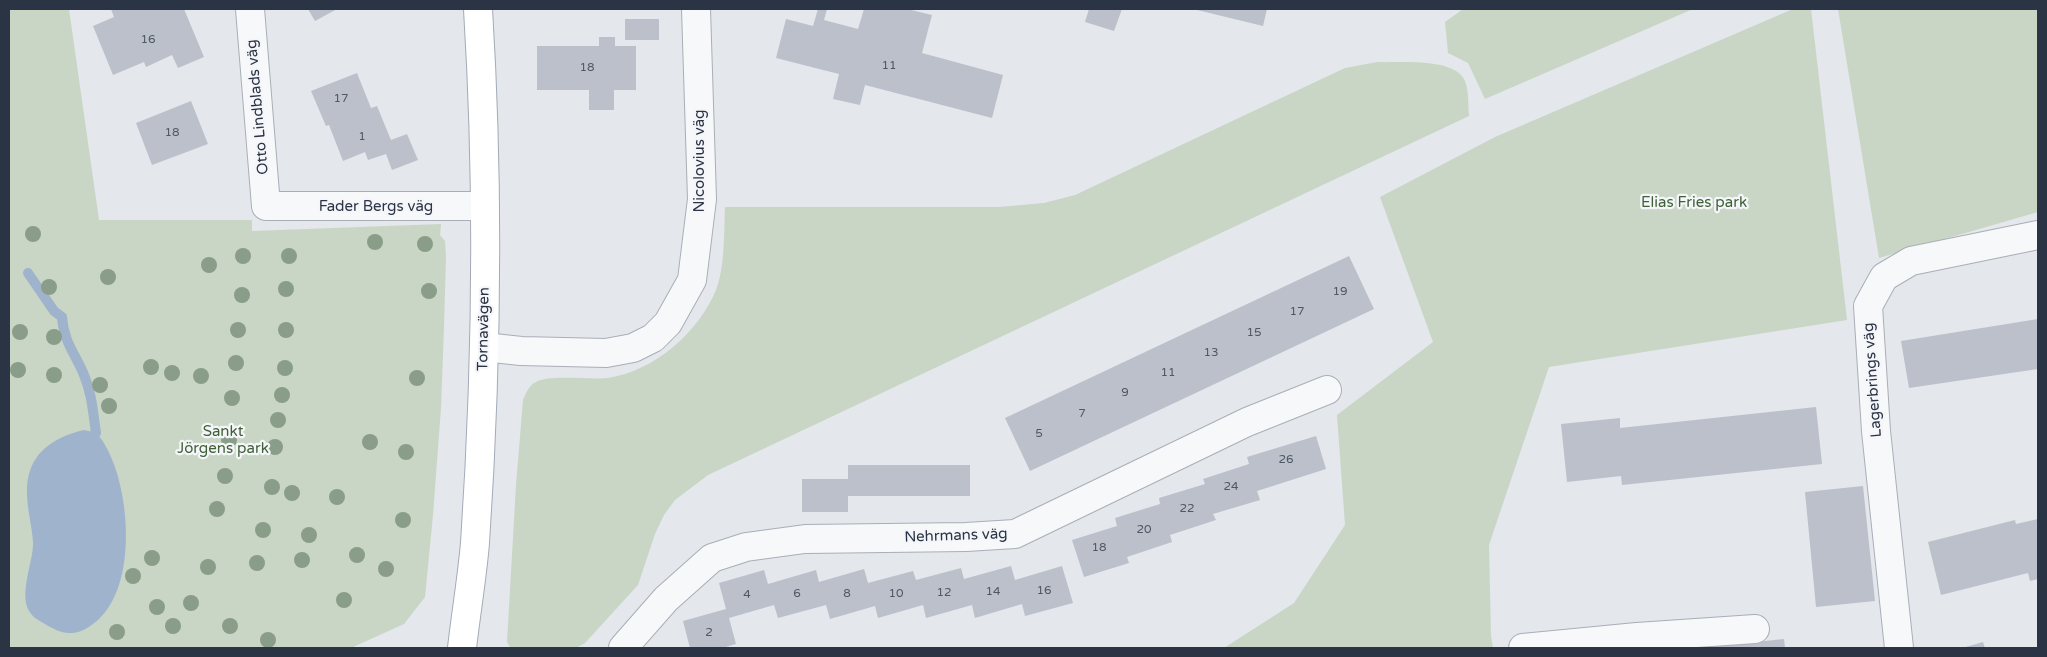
<!DOCTYPE html>
<html>
<head>
<meta charset="utf-8">
<style>
  body { margin:0 }
  #map { position:relative; width:2047px; height:657px; overflow:hidden; background:#e4e7ec; font-family:"Varela Round",sans-serif }
  canvas { display:block }
  .frame { position:absolute; inset:0; border:10px solid #2b3445; pointer-events:none }
</style>
</head>
<body>
<div id="map">
<canvas width="2047" height="657"></canvas>
<div class="frame"></div>
</div>
<script>
const context = document.querySelector('canvas').getContext('2d');
context.lineJoin = 'round';
function fillPath(path, color) { context.fillStyle = color; context.fill(path, 'evenodd'); }
function stroke(path, color, width, dash) { context.strokeStyle = color; context.lineWidth = width; context.lineCap = dash ? 'butt' : 'round'; context.setLineDash(dash || []); context.stroke(path); }
function write(font, color, halo, rows, align = 'center') {
  context.font = font + ' "Varela Round",sans-serif'; context.lineWidth = 4.5; context.setLineDash([]); context.textBaseline = 'middle'; context.strokeStyle = halo; context.fillStyle = color; for (const [text, x, y, turn = 0] of rows) {
    context.save(); context.translate(x, y); context.rotate((+turn || 0) * Math.PI / 180); context.textAlign = isNaN(turn) ? turn : align; if (halo) context.strokeText(text, 0, 0); context.fillText(text, 0, 0); context.restore();
  }
}
fillPath(new Path2D(`
  M 9,9 L 69,9 L 99,220 L 252,220 L 252,231 L 441,224 L 440,235 L 445,241 L 446,257 L 444,326 L 441,408 L 433,515 L 425,597 L 404,624 L 351,648 L 9,648 Z
  M 1463,9 L 1693,9 L 1485,99 L 1468,63 L 1448,53 L 1445,22 Z
  M 1793,9 L 1811,9 L 1847,320 L 1549,367 L 1489,545 L 1491,636 L 1493,648 L 1224,648 L 1294,603 L 1345,525 L 1337,415 L 1433,342 L 1380,197 L 1495,137 Z
  M 1838,9 L 2038,9 L 2038,212 L 1879,258 Z
  M 1377,62 C 1399,63 1455,57 1465,81 C 1469,91 1468,105 1469,116 L 708,475 L 675,500 L 664,515 L 655,534 L 638,585 L 585,643 L 576,648 L 510,647 L 507,642 L 516,485 L 523,400 C 526,393 529,385 536,382 C 549,374 590,380 608,378 C 654,371 698,333 716,290 C 725,267 724,232 725,207 L 999,207 L 1044,203 L 1075,195 L 1345,68 Z`), '#c9d6c5');
fillPath(new Path2D(`
  M 84,430 C 87,431 92,431 95,433 C 102,437 108,450 111,457 C 130,500 136,584 99,619 C 91,626 81,634 69,633 C 61,633 51,628 45,624 C 41,621 35,619 32,615 C 16,598 34,562 33,542 C 32,526 27,509 27,493 C 26,456 50,438 84,430 Z`), '#9fb4cc');
stroke(new Path2D(`
  M 28,273 L 54,311 L 62,317 C 64,343 75,353 84,375 C 92,394 93,413 96,433`), '#9fb4cc', 10);
fillPath(new Path2D(`
  M 111,9 L 184,9 L 204,57 L 178,68 L 172,55 L 146,67 L 144,62 L 113,75 L 93,26 L 114,17 Z
  M 308,9 L 337,9 L 315,21 Z
  M 818,9 L 827,9 L 824,20 L 858,29 L 864,9 L 907,9 L 932,15 L 922,53 L 1003,75 L 992,118 L 865,85 L 860,105 L 833,99 L 839,74 L 776,58 L 786,19 L 813,26 Z
  M 1089,9 L 1122,9 L 1114,31 L 1085,22 Z
  M 1193,9 L 1267,9 L 1263,26 Z
  M 625,19 L 659,19 L 659,40 L 625,40 Z
  M 599,37 L 615,37 L 615,46 L 636,46 L 636,90 L 614,90 L 614,110 L 589,110 L 589,90 L 537,90 L 537,46 L 599,46 Z
  M 357,73 L 371,108 L 377,106 L 391,140 L 407,134 L 418,160 L 392,170 L 386,154 L 368,160 L 365,152 L 343,161 L 329,125 L 326,126 L 311,91 Z
  M 191,101 L 208,144 L 152,165 L 136,123 Z
  M 1349,256 L 1374,309 L 1030,471 L 1005,418 Z
  M 2038,319 L 2038,369 L 1909,388 L 1901,341 Z
  M 1816,407 L 1822,464 L 1622,485 L 1621,476 L 1567,482 L 1561,424 L 1620,418 L 1620,428 Z
  M 1316,436 L 1326,469 L 1257,491 L 1260,500 L 1213,514 L 1216,520 L 1170,535 L 1172,542 L 1127,557 L 1129,563 L 1084,577 L 1072,540 L 1117,526 L 1115,518 L 1160,504 L 1159,498 L 1205,484 L 1203,479 L 1249,464 L 1247,457 Z
  M 848,465 L 970,465 L 970,496 L 848,496 L 848,512 L 802,512 L 802,479 L 848,479 Z
  M 1863,486 L 1875,601 L 1816,607 L 1805,492 Z
  M 2038,519 L 2038,579 L 2030,581 L 2028,573 L 1941,595 L 1928,542 L 2015,520 L 2016,524 Z
  M 1011,566 L 1015,580 L 1062,566 L 1073,603 L 1025,616 L 1022,604 L 975,618 L 972,605 L 926,618 L 923,605 L 878,618 L 875,606 L 830,619 L 826,605 L 778,618 L 774,605 L 729,618 L 736,644 L 722,648 L 690,648 L 683,621 L 726,609 L 719,583 L 764,570 L 768,584 L 816,570 L 819,582 L 864,569 L 868,583 L 913,571 L 916,580 L 961,568 L 964,579 Z
  M 1784,639 L 1785,648 L 1708,648 L 1708,647 Z
  M 1983,642 L 1985,648 L 1962,648 Z`), '#bbc0ca');
const minor = new Path2D(`
  M 250,9 L 266,206 L 485,206
  M 484,347 L 521,351 L 606,353 L 633,348 L 653,338 L 668,323 L 692,280 L 702,199 L 696,9
  M 623,648 L 666,599 L 712,558 L 746,547 L 805,539 L 966,537 L 1015,534 L 1247,422 L 1327,390
  M 1523,648 L 1637,637 L 1755,629
  M 1899,648 L 1876,431 L 1868,306 L 1884,277 L 1911,261 L 2038,235`);
const major = new Path2D(`
  M 462,648 C 466,613 472,578 475,543 C 487,365 489,186 478,9`);
stroke(minor, '#a9aeb7', 30);
stroke(major, '#a3abb8', 30);
stroke(minor, '#f7f8fa', 28);
stroke(major, '#fff', 28);
context.fillStyle = '#899d89';
for (const [x, y] of [
  [33,234],
  [375,242],
  [425,244],
  [243,256],
  [289,256],
  [209,265],
  [108,277],
  [49,287],
  [286,289],
  [429,291],
  [242,295],
  [238,330],
  [286,330],
  [20,332],
  [54,337],
  [236,363],
  [151,367],
  [285,368],
  [18,370],
  [172,373],
  [54,375],
  [201,376],
  [417,378],
  [100,385],
  [282,395],
  [232,398],
  [109,406],
  [278,420],
  [229,440],
  [370,442],
  [275,447],
  [406,452],
  [225,476],
  [272,487],
  [292,493],
  [337,497],
  [217,509],
  [403,520],
  [263,530],
  [309,535],
  [357,555],
  [152,558],
  [302,560],
  [257,563],
  [208,567],
  [386,569],
  [133,576],
  [344,600],
  [191,603],
  [157,607],
  [173,626],
  [230,626],
  [117,632],
  [268,640]
]) { context.beginPath(); context.arc(x, y, 8, 0, 2 * Math.PI); context.fill(); }
write('12px', '#4f5766', null, [
  ["16",148,40],
  ["11",889,66],
  ["18",587,68],
  ["17",341,99],
  ["18",172,133],
  ["1",362,137],
  ["19",1340,292],
  ["17",1297,312],
  ["15",1254,333],
  ["13",1211,353],
  ["11",1168,373],
  ["9",1125,393],
  ["7",1082,414],
  ["5",1039,434],
  ["26",1286,460],
  ["24",1231,487],
  ["22",1187,509],
  ["20",1144,530],
  ["18",1099,548],
  ["16",1044,591],
  ["14",993,592],
  ["12",944,593],
  ["6",797,594],
  ["8",847,594],
  ["10",896,594],
  ["4",747,595],
  ["2",709,633]
]);
write('15px', '#2b3445', '#f4f6f9', [
  ["Otto Lindblads väg",258,107,-95],
  ["Nicolovius väg",700,161,-90],
  ["Fader Bergs väg",376,207],
  ["Tornavägen",484,329,-89],
  ["Lagerbrings väg",1873,380,-94],
  ["Nehrmans väg",956,536,-2]
]);
write('15px', '#3f6138', '#f4f6f9', [
  ["Elias Fries park",1694,203],
  ["Sankt",223,432],
  ["Jörgens park",223,449]
]);
</script>
</body>
</html>
